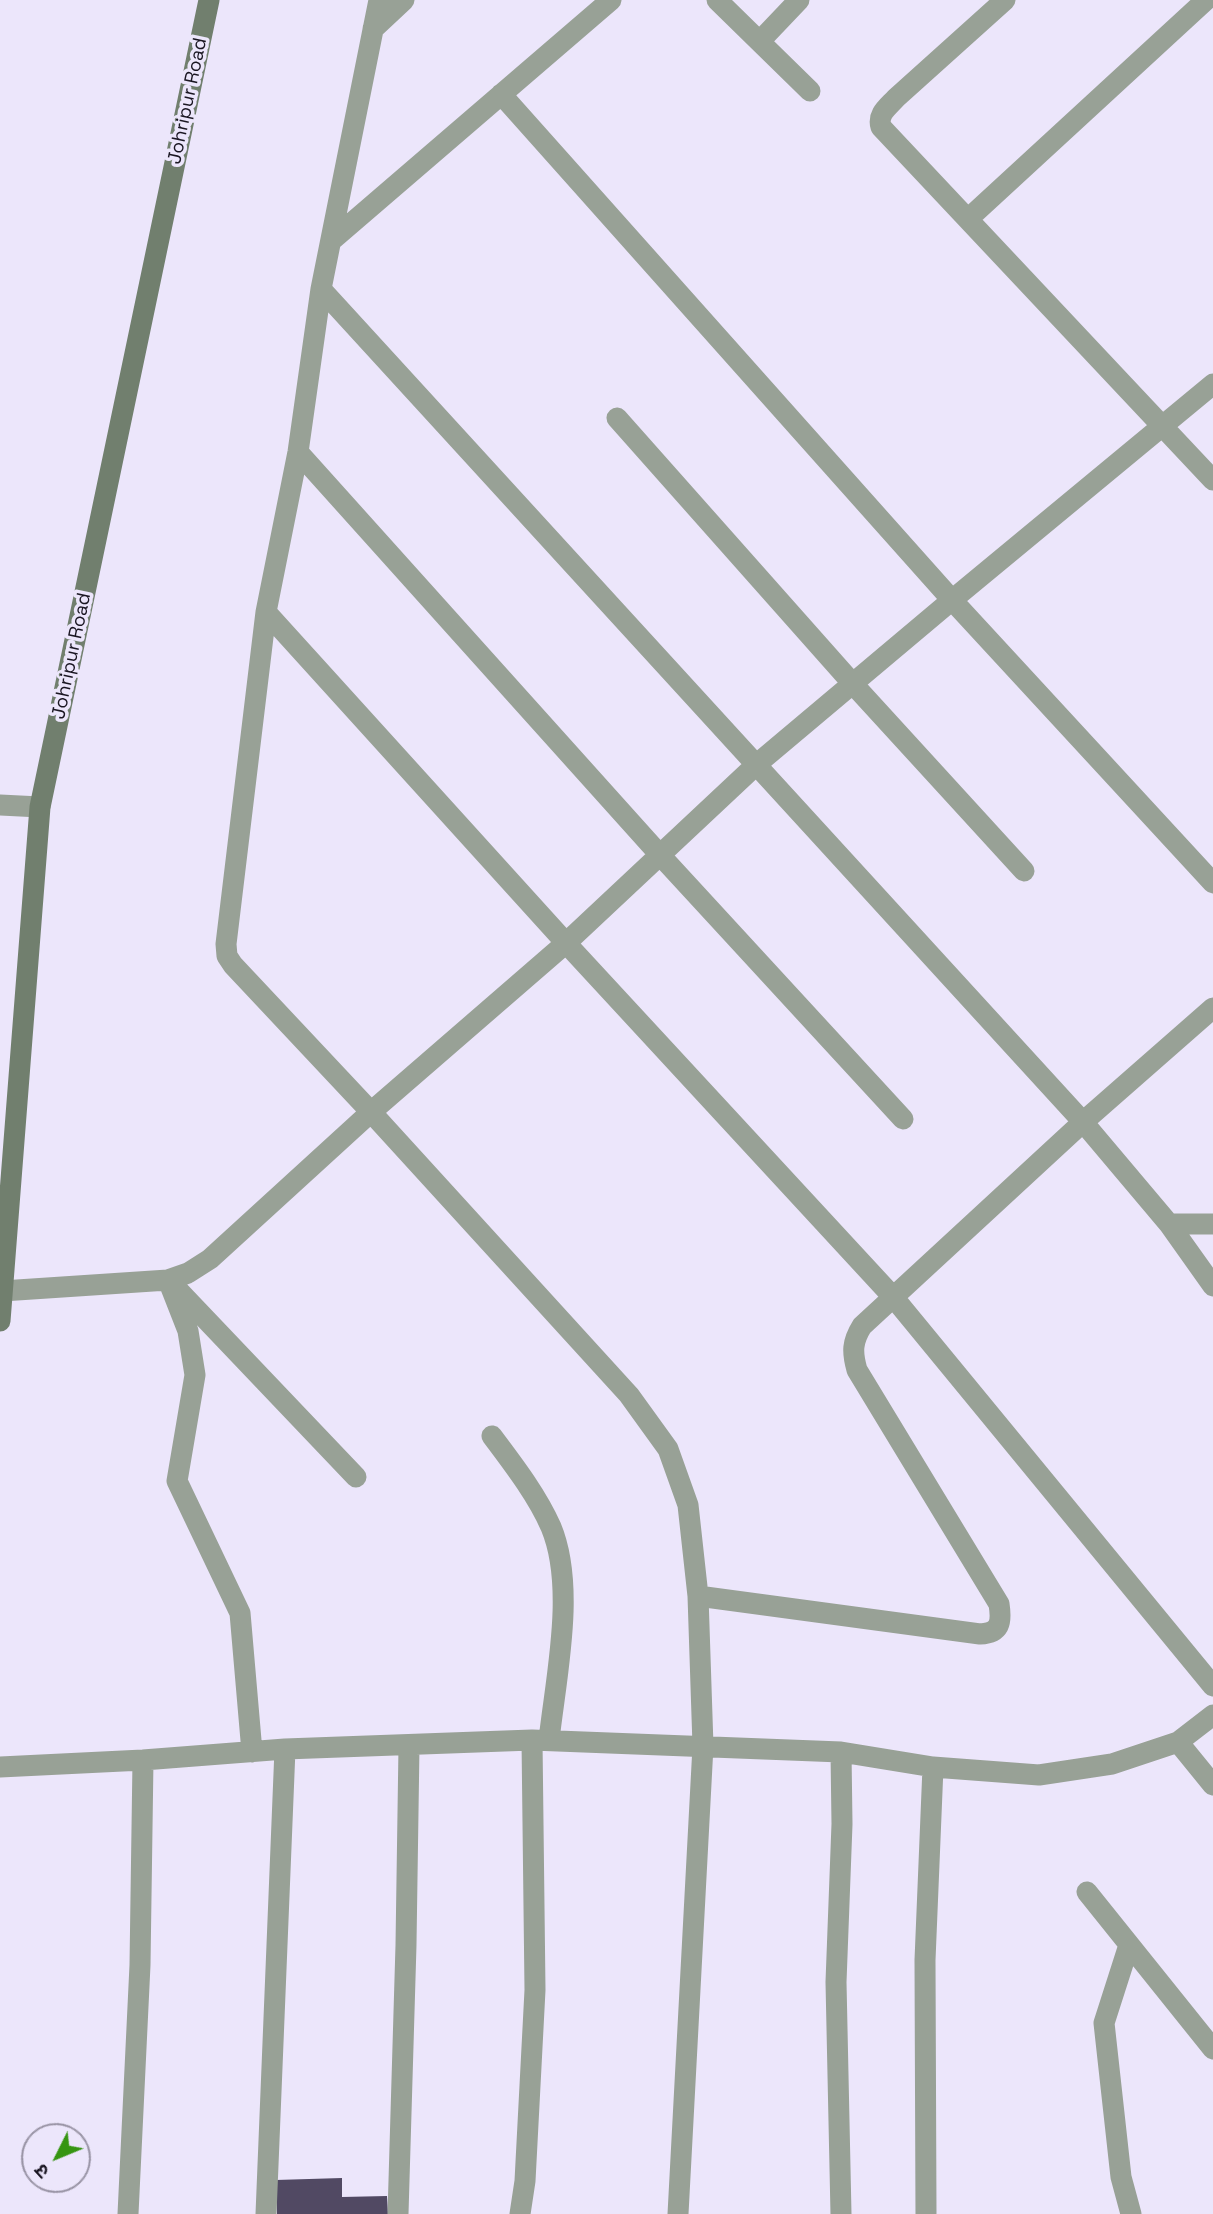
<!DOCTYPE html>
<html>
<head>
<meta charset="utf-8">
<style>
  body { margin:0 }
  #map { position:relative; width:1213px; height:2214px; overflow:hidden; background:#ece6fb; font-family:"Space Grotesk","Noto Sans Devanagari",sans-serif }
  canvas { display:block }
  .north { position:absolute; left:21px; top:2123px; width:70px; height:70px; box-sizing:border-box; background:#ece6fb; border:2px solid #9893a4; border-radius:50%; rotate:227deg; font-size:19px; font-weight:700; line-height:28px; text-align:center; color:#1a1622 }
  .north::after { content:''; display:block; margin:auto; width:24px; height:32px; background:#369512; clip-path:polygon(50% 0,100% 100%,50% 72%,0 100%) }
</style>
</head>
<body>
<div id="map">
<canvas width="1213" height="2214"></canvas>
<div class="north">उ</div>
</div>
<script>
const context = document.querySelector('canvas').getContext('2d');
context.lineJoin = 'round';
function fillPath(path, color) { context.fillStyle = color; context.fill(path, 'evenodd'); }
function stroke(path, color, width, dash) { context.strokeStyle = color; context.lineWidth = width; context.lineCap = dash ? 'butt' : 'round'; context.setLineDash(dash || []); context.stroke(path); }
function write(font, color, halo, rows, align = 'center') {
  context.font = font + ' "Space Grotesk",sans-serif'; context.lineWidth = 7; context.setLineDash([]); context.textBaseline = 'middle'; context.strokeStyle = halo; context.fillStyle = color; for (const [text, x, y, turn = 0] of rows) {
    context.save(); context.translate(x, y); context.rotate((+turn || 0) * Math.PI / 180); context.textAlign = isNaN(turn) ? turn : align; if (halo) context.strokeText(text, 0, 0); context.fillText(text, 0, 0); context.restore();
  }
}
fillPath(new Path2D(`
  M 342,2178 L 342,2197 L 387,2196 L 388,2214 L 277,2214 L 276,2180 Z`), '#514963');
stroke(new Path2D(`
  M 379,0 L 321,289 L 298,452 L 266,612 L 226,944 L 227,956 L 233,965 L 371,1112 L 629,1395 L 668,1449 L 688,1505 L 698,1596 L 703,1746 L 678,2214
  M 717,0 L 810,91
  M 1005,0 L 896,98 C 888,107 877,114 881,127 L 1213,480
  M 373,29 L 404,0
  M 760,41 L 799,0
  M 501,94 L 952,600 L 1213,883
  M 968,219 L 1206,0
  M 332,240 L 611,0
  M 321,289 L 1083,1122 L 1169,1224 L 1213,1286
  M 617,418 L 853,684 L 1024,871
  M 298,452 L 660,855 L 903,1119
  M 266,612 L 566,943 L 894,1298 L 1213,1686
  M 0,805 L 40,807
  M 1169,1224 L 1213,1224
  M 168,1280 L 188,1331 L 195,1375 L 177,1481 L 240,1613 L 252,1752
  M 177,1289 L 356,1477
  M 2,1291 L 168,1280 L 188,1273 L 210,1259 L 371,1112 L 566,943 L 757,764 L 952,600 L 1213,384
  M 492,1436 C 513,1464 537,1495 551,1527 C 576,1587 556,1676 549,1740
  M 698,1596 L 980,1634 C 1000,1633 1002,1623 999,1604 L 857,1370 C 852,1352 852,1342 862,1326 L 1083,1122 L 1213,1008
  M 1178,1742 L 1213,1785
  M 0,1767 L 143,1760 L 285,1749 L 532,1740 L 841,1752 L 933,1767 L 1039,1775 L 1112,1764 L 1178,1742 L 1213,1715
  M 1087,1892 L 1213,2049
  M 1129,1945 L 1104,2023 L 1121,2177 L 1131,2214
  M 128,2214 L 140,1965 L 143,1760
  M 266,2214 L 285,1749
  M 398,2214 L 406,1945 L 409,1746
  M 520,2214 L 525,2181 L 535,1990 L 532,1740
  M 841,2214 L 836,1982 L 842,1824 L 841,1752
  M 926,2214 L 925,1960 L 933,1767`), '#98a196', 21);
stroke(new Path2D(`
  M 0,1321 L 40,807 L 209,0`), '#717f6e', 21);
write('19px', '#1a1622', '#ece6fb', [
  ["Johripur Road",188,101,-78],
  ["Johripur Road",72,656,-78]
]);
</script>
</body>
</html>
